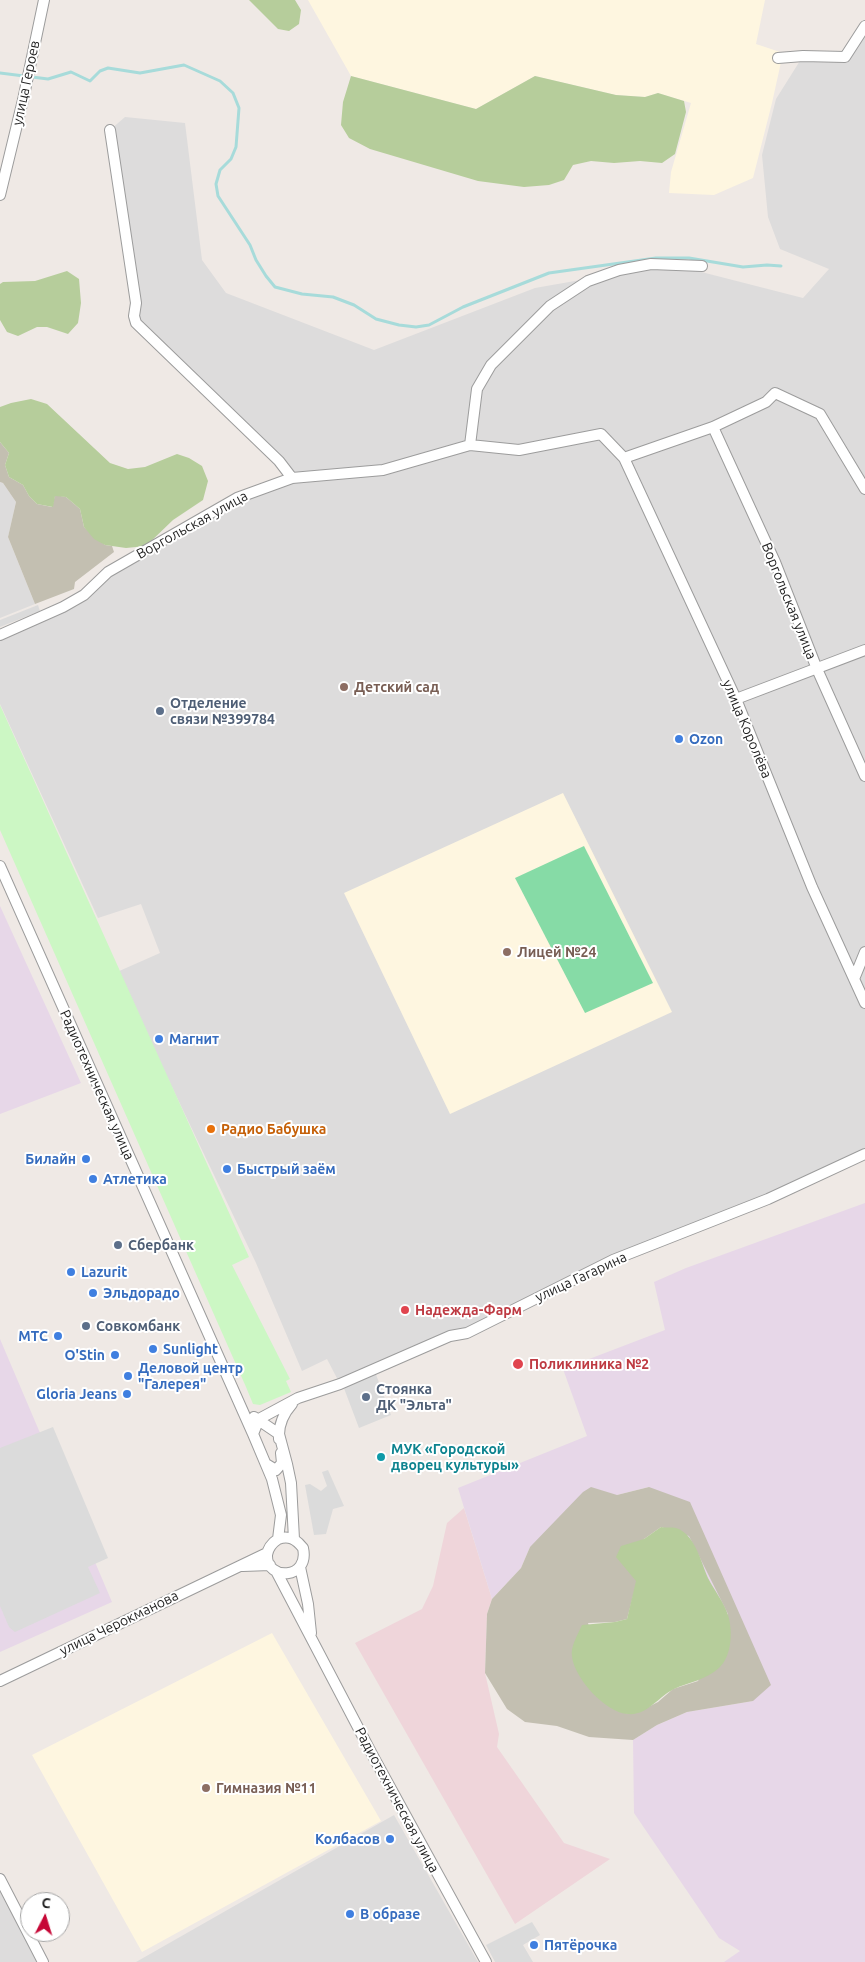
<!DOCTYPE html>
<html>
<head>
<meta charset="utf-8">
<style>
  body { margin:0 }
  #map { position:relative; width:865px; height:1962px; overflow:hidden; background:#efe9e5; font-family:Ubuntu,sans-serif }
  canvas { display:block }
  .north { position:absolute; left:20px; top:1892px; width:50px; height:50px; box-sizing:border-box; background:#fff; border:1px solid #a5a5a5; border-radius:50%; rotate:5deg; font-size:14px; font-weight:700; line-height:20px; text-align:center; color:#1f1f1f }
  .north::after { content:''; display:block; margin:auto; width:18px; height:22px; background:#c60736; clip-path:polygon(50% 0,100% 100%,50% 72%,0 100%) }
</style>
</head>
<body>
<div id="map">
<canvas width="865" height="1962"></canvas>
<div class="north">С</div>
</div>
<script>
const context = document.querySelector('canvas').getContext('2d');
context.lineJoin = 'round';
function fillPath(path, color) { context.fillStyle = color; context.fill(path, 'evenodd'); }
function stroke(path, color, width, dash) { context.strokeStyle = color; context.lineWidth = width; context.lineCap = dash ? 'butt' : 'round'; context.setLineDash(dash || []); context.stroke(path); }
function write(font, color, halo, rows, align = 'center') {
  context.font = font + ' Ubuntu,sans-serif'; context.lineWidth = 4; context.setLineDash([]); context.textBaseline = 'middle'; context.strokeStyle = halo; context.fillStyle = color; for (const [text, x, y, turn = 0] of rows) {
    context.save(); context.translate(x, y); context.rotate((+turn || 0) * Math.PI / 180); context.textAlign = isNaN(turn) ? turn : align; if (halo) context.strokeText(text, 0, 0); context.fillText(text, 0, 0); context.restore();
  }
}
fillPath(new Path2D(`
  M 865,26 L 865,1154 L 613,1260 L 467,1333 L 340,1384 L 327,1359 L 302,1371 L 256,1263 L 117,972 L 160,953 L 141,904 L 98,918 L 0,704 L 0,639 L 77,606 L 121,568 L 238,504 L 292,478 L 136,323 L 110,130 L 125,117 L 185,123 L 202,260 L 226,293 L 374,350 L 535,288 L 643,269 L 678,266 L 803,298 L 829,269 L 780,249 L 768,217 L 762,155 L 776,99 L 803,56 L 845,57 Z
  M 0,482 L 3,483 L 16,502 L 8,537 L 35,604 L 0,618 Z
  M 394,1815 L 478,1962 L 136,1962 Z
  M 0,1892 L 40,1962 L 0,1962 Z`), '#dddcdc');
fillPath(new Path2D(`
  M 464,1508 L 492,1599 L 487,1614 L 485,1673 L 499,1734 L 497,1747 L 564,1843 L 610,1859 L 515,1924 L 355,1643 L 422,1609 L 433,1586 L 447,1523 Z`), '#efd5da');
fillPath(new Path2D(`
  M 0,906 L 81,1083 L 0,1114 Z
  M 865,1203 L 865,1962 L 724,1962 L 740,1951 L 719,1938 L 634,1813 L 633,1740 L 657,1725 L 687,1712 L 753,1701 L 649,1487 L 617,1495 L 530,1547 L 521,1568 L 492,1599 L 458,1488 L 587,1436 L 563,1369 L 665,1330 L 654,1282 L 686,1268 Z
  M 0,1339 L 112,1602 L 0,1652 Z`), '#e7d7e8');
fillPath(new Path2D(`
  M 308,0 L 765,0 L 756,44 L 783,53 L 772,103 L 753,178 L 714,195 L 669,193 L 671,172 L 691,103 L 658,93 L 645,97 L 616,95 L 535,76 L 476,109 L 351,76 Z
  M 563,793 L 672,1012 L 450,1114 L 344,893 Z
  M 272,1633 L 381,1821 L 142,1952 L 32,1755 Z`), '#fef6e0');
fillPath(new Path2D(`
  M 0,442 L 9,453 L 5,465 L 9,477 L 23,485 L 29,496 L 37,504 L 52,507 L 55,495 L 66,497 L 80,509 L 84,527 L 105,545 L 112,546 L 114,552 L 75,582 L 74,589 L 35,604 L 8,537 L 16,502 L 3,483 L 0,482 Z
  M 591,1487 L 617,1495 L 649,1487 L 690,1502 L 771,1685 L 753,1701 L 687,1712 L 657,1725 L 633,1740 L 589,1737 L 557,1726 L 525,1722 L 507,1709 L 485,1673 L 487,1614 L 492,1599 L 521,1568 L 530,1547 L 583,1492 ZM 661,1527 L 689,1536 L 728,1614 L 698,1681 L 673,1689 L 658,1702 L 642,1710 L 629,1714 L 619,1711 L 588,1623 L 615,1622 L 627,1619 L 637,1581 L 631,1573 L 644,1539 Z`), '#c3bfb1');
fillPath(new Path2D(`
  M 249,0 L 295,0 L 301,10 L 299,24 L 289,31 L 278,29 Z
  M 351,76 L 476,109 L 535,76 L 616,95 L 645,97 L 658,93 L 684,101 L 686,112 L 675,154 L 662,163 L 640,161 L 614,163 L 591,161 L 573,165 L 564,180 L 549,185 L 524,187 L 478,181 L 370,149 L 349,138 L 341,125 L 343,102 Z
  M 67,271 L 79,279 L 81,303 L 78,323 L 68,334 L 47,327 L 37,327 L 18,336 L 7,332 L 0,320 L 0,284 L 3,282 L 35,281 Z
  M 31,399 L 47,404 L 110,463 L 128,469 L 145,467 L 177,454 L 189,458 L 202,466 L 208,481 L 203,500 L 173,520 L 146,546 L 126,548 L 105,545 L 94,539 L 84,527 L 80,509 L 66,497 L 55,496 L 53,507 L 37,504 L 29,496 L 23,485 L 9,477 L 5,465 L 9,453 L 0,442 L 0,407 L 11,403 Z
  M 661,1527 C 665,1528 672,1527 676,1528 C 695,1534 701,1562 708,1578 C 714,1590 724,1602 728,1615 C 733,1631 732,1656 719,1668 C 706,1680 689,1682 674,1689 C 659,1696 647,1716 628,1714 C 606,1713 575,1679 572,1657 C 570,1647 578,1634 582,1625 L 615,1622 L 627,1619 L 636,1581 L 616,1557 L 621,1546 L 644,1539 Z`), '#b6cd9b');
fillPath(new Path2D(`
  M 0,705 L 249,1257 L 232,1265 L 290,1379 L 286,1381 L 291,1392 L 260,1405 L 253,1404 L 246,1387 L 0,830 Z`), '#ccf7c4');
fillPath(new Path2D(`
  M 584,846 L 653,983 L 585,1013 L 515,878 Z`), '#86dba6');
fillPath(new Path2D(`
  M 38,605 L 40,611 L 0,627 L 0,620 Z
  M 374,1369 L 391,1415 L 359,1428 L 342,1383 Z
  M 53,1427 L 108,1558 L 88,1567 L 100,1593 L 15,1632 L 9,1627 L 0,1606 L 0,1448 Z
  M 328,1470 L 344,1506 L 333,1509 L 326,1534 L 314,1535 L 305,1485 L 310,1484 L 321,1491 L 327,1486 L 322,1472 Z
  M 532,1922 L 540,1935 L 523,1945 L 533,1962 L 495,1962 L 486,1945 Z`), '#dbdbdb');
stroke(new Path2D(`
  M 0,73 L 48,79 L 71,72 L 90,81 L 100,71 L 108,68 L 140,73 L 184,65 L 220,81 L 233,93 L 239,108 L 236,147 L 231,159 L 220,170 L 216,184 L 218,196 L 250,245 L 256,260 L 266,276 L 275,287 L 302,294 L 333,297 L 354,305 L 376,319 L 399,325 L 416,327 L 429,325 L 463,307 L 549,273 L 656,258 L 689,258 L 743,267 L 767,265 L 781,266`), '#a7dbda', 3);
const minor = new Path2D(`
  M 778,58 L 803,56 L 845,57 L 865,26
  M 110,130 L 136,303 L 134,316 L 136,323 L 279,461 L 292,478
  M 0,195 L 23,100 L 44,0
  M 713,427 L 775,562 L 817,669 L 865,776
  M 470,445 L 477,389 L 491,365 L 550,306 L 588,281 L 619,270 L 651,264 L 702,266
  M 624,458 L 713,427 L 766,402 L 775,393 L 820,414 L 865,489
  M 0,635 L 63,607 L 84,595 L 108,572 L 237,498 L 292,478 L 383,470 L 470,445 L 519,450 L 601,434 L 624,458 L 736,699 L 812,887 L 865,1003
  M 736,699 L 865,650
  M 0,866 L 253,1434 L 272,1479 L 281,1515 L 278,1539 C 272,1543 268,1547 267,1555 C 266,1581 310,1580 303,1548 C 296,1539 289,1535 278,1539
  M 854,979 L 865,952
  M 254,1417 L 279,1434 L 287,1464 L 291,1483 L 294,1539
  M 253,1434 L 259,1419 L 298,1398 L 340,1384 L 450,1336 L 467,1333 L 613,1260 L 768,1199 L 865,1154
  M 279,1439 C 278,1426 284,1413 292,1404
  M 266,1464 L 276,1470 L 282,1463 L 281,1453
  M 243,1566 L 270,1565
  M 300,1567 L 308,1604 L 311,1633
  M 276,1571 L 373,1756 L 486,1962
  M 0,1681 L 267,1553
  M 0,1879 L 43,1962`);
stroke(minor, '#9c9c9c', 12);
stroke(minor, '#fff', 10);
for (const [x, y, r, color] of [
  [344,687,5,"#8d6e63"],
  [160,711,5,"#5c6f8a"],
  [679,739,5,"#3f7fe0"],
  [507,952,5,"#8d6e63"],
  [159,1039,5,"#3f7fe0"],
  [211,1129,5,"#e8710a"],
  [86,1159,5,"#3f7fe0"],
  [227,1169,5,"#3f7fe0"],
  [93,1179,5,"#3f7fe0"],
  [118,1245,5,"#5c6f8a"],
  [71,1272,5,"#3f7fe0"],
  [93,1293,5,"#3f7fe0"],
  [405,1310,5,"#e0444e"],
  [86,1326,5,"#5c6f8a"],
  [58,1336,5,"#3f7fe0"],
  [153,1349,5,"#3f7fe0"],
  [115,1355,5,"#3f7fe0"],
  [518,1364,6,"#e0444e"],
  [128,1376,5,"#3f7fe0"],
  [127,1394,5,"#3f7fe0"],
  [366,1397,5,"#5c6f8a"],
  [381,1457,5,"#0f9aa8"],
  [206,1788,5,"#8d6e63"],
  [390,1839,5,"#3f7fe0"],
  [350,1914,5,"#3f7fe0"],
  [534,1945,5,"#3f7fe0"]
]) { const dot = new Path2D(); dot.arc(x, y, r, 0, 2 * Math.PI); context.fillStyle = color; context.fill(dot); stroke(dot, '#fff', 2); }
write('14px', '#1f1f1f', '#fff', [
  ["улица Героев",26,83,-78],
  ["Воргольская улица",192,525,-29],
  ["Воргольская улица",789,601,68],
  ["улица Королёва",747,729,67],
  ["Радиотехническая улица",97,1085,66],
  ["улица Гагарина",581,1277,-25],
  ["улица Черокманова",119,1623,-26],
  ["Радиотехническая улица",397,1800,62]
]);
write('bold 14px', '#785e54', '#fff', [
  ["Детский сад",354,687],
  ["Лицей №24",517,952],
  ["Гимназия №11",216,1788]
], 'left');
write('bold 14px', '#4e5e75', '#fff', [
  ["Отделение",170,703],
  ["связи №399784",170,719],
  ["Сбербанк",128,1245],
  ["Совкомбанк",96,1326],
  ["Стоянка",376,1389],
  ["ДК \"Эльта\"",376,1405]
], 'left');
write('bold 14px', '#366cbe', '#fff', [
  ["Ozon",689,739],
  ["Магнит",169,1039],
  ["Билайн",76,1159,"right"],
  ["Быстрый заём",237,1169],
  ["Атлетика",103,1179],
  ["Lazurit",81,1272],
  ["Эльдорадо",103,1293],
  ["МТС",48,1336,"right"],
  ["Sunlight",163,1349],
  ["O'Stin",105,1355,"right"],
  ["Деловой центр",138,1368],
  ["\"Галерея\"",138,1384],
  ["Gloria Jeans",117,1394,"right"],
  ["Колбасов",380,1839,"right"],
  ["В образе",360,1914],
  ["Пятёрочка",544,1945]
], 'left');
write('bold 14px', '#c56008', '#fff', [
  ["Радио Бабушка",221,1129]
], 'left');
write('bold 14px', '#be3a42', '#fff', [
  ["Надежда-Фарм",415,1310],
  ["Поликлиника №2",529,1364]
], 'left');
write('bold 14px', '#0d838f', '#fff', [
  ["МУК «Городской",391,1449],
  ["дворец культуры»",391,1465]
], 'left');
</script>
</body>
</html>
